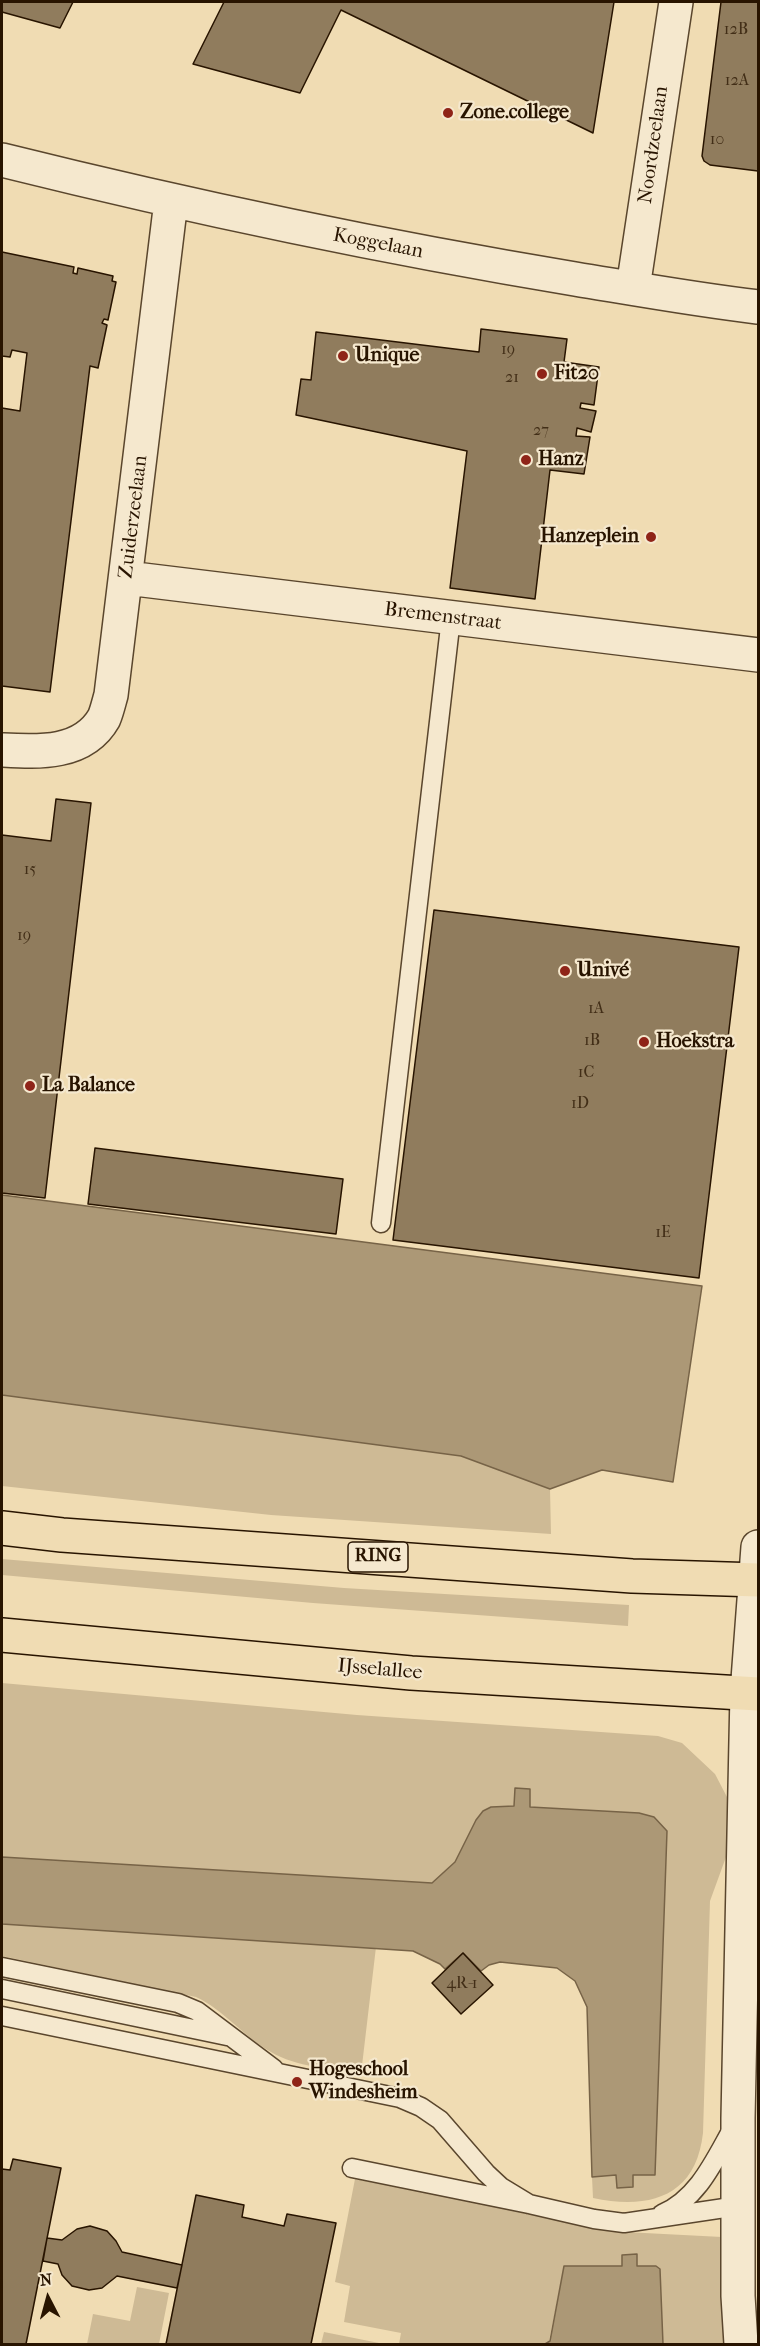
<!DOCTYPE html>
<html>
<head>
<meta charset="utf-8">
<style>
  body { margin:0 }
  #map { position:relative; width:760px; height:2346px; overflow:hidden; background:#f0dcb3; font-family:"IM FELL French Canon",serif }
  canvas { display:block }
  .frame { position:absolute; inset:0; border:3px solid #281400; pointer-events:none }
  .north { position:absolute; left:18px; top:2268px; width:60px; height:60px; -webkit-text-stroke:4px #f5e8ce; paint-order:stroke; rotate:354deg; font-size:16px; font-weight:700; line-height:24px; text-align:center; color:#281400 }
  .north::after { content:''; display:block; margin:auto; width:21px; height:27px; background:#281400; clip-path:polygon(50% 0,100% 100%,50% 72%,0 100%) }
</style>
</head>
<body>
<div id="map">
<canvas width="760" height="2346"></canvas>
<div class="frame"></div>
<div class="north">N</div>
</div>
<script>
const context = document.querySelector('canvas').getContext('2d');
context.lineJoin = 'round';
function fillPath(path, color) { context.fillStyle = color; context.fill(path, 'evenodd'); }
function stroke(path, color, width, dash) { context.strokeStyle = color; context.lineWidth = width; context.lineCap = dash ? 'butt' : 'round'; context.setLineDash(dash || []); context.stroke(path); }
function write(font, color, halo, rows, align = 'center') {
  context.font = font + ' "IM FELL French Canon",serif'; context.lineWidth = 4.5; context.setLineDash([]); context.textBaseline = 'middle'; context.strokeStyle = halo; context.fillStyle = color; for (const [text, x, y, turn = 0] of rows) {
    context.save(); context.translate(x, y); context.rotate((+turn || 0) * Math.PI / 180); context.textAlign = isNaN(turn) ? turn : align; if (halo) context.strokeText(text, 0, 0); context.fillText(text, 0, 0); context.restore();
  }
}
fillPath(new Path2D(`
  M 2,1395 L 461,1456 L 550,1489 L 551,1534 L 271,1515 L 2,1486 Z
  M 2,1559 L 344,1588 L 629,1605 L 628,1626 L 313,1603 L 2,1575 Z
  M 2,1683 L 357,1715 L 658,1736 L 682,1743 L 715,1774 L 727,1797 L 731,1815 L 730,1846 L 710,1901 L 703,2133 C 696,2197 649,2210 593,2198 L 592,2177 L 616,2175 L 618,2188 L 633,2175 L 655,2175 L 639,1813 L 514,1806 L 491,1807 L 483,1811 L 476,1820 L 455,1862 L 432,1883 L 2,1857 Z
  M 2,1924 L 376,1947 L 361,2074 C 332,2069 296,2067 271,2052 C 244,2037 224,2010 196,1997 L 2,1956 Z
  M 355,2179 L 625,2232 L 722,2237 L 730,2344 L 663,2344 L 655,2266 L 637,2266 L 636,2254 L 622,2255 L 622,2266 L 564,2267 L 549,2341 L 545,2344 L 399,2344 L 401,2333 L 344,2322 L 350,2286 L 335,2282 Z
  M 137,2287 L 169,2293 L 159,2344 L 87,2344 L 93,2314 L 130,2321 Z
  M 324,2332 L 384,2344 L 321,2344 Z`), '#ceba95');
const water = new Path2D(`
  M 2,1195 L 702,1286 L 673,1482 L 602,1470 L 550,1489 L 461,1456 L 2,1395 Z
  M 515,1788 L 530,1789 L 530,1807 L 639,1813 L 654,1817 L 667,1831 L 655,2175 L 633,2175 L 633,2187 L 617,2188 L 616,2175 L 592,2177 L 587,2007 L 575,1981 L 557,1968 L 500,1962 L 489,1965 L 481,1971 L 463,1953 L 445,1969 L 440,1964 L 413,1951 L 2,1924 L 2,1857 L 432,1883 L 455,1862 L 476,1820 L 483,1811 L 491,1807 L 514,1806 Z
  M 637,2254 L 637,2266 L 656,2266 L 660,2269 L 663,2344 L 545,2344 L 550,2341 L 564,2266 L 622,2266 L 622,2255 Z`);
fillPath(water, '#ac9876');
stroke(water, '#776347', 1.5);
const building = new Path2D(`
  M 2,2 L 73,2 L 60,28 L 2,12 Z
  M 224,2 L 614,2 L 593,133 L 341,10 L 300,93 L 193,64 Z
  M 721,2 L 758,2 L 758,171 L 710,165 L 704,161 L 702,156 Z
  M 2,252 L 74,267 L 73,273 L 77,274 L 78,268 L 113,276 L 112,281 L 116,282 L 108,320 L 104,319 L 102,323 L 107,325 L 98,368 L 90,366 L 50,692 L 2,686 L 2,408 L 20,411 L 27,353 L 12,350 L 10,357 L 2,356 Z
  M 481,329 L 567,339 L 564,362 L 599,367 L 594,405 L 581,403 L 580,408 L 596,411 L 591,432 L 577,428 L 576,436 L 590,437 L 584,474 L 550,470 L 535,599 L 450,588 L 467,451 L 296,415 L 301,379 L 311,380 L 316,332 L 479,352 Z
  M 56,799 L 91,803 L 45,1198 L 2,1193 L 2,835 L 51,841 Z
  M 434,910 L 739,947 L 699,1278 L 393,1240 Z
  M 95,1148 L 343,1179 L 336,1234 L 88,1204 Z
  M 463,1953 L 493,1985 L 461,2014 L 432,1983 Z
  M 13,2159 L 61,2168 L 26,2344 L 2,2344 L 2,2169 L 10,2170 Z
  M 196,2195 L 244,2205 L 242,2217 L 284,2226 L 287,2214 L 336,2223 L 311,2344 L 166,2344 Z
  M 90,2226 L 107,2231 L 116,2241 L 122,2252 L 182,2265 L 177,2288 L 117,2276 L 102,2288 L 89,2290 L 72,2286 L 62,2275 L 58,2264 L 43,2261 L 47,2238 L 62,2240 L 77,2229 Z`);
fillPath(building, '#907c5d');
stroke(building, '#281400', 1.5);
const service = new Path2D(`
  M 381,1223 L 451,618
  M 2,1967 L 178,2003 L 197,2011 L 274,2069
  M 2,1989 L 227,2036
  M 2,2016 L 400,2098 L 421,2107 L 440,2120 L 486,2173 L 501,2187 L 529,2204
  M 352,2168 L 529,2204 L 594,2219 L 624,2223 L 738,2206
  M 662,2214 C 699,2198 715,2159 734,2126`);
const minor = new Path2D(`
  M 2,160 C 191,207 382,247 575,279 C 636,289 697,300 758,307
  M 633,288 L 676,2
  M 127,578 L 758,655
  M 2,750 C 38,752 83,755 104,718 C 107,711 109,702 111,695 L 171,201`);
const tertiary = new Path2D(`
  M 741,2344 L 738,2296 L 738,2118 L 747,1693 L 758,1547`);
const primary = new Path2D(`
  M 2,1528 L 62,1535 L 632,1576 L 758,1580
  M 2,1635 L 411,1673 L 758,1694`);
stroke(service, '#5a462d', 21);
stroke(minor, '#5a462d', 36);
stroke(tertiary, '#5a462d', 36);
stroke(primary, '#281400', 36);
stroke(service, '#f5e8ce', 18);
stroke(minor, '#f5e8ce', 33);
stroke(tertiary, '#f5e8ce', 33);
stroke(primary, '#f0dcb3', 33);
for (const [x, y, r, color] of [
  [448,113,6,"#8f2418"],
  [343,356,6,"#8f2418"],
  [542,374,6,"#8f2418"],
  [526,460,6,"#8f2418"],
  [651,537,6,"#8f2418"],
  [565,971,6,"#8f2418"],
  [644,1042,6,"#8f2418"],
  [30,1086,6,"#8f2418"],
  [297,2082,6,"#8f2418"]
]) { const dot = new Path2D(); dot.arc(x, y, r, 0, 2 * Math.PI); context.fillStyle = color; context.fill(dot); stroke(dot, '#f5e8ce', 2); }
write('16px', '#422e17', null, [
  ["12B",736,30],
  ["12A",737,81],
  ["10",717,140],
  ["19",508,350],
  ["21",512,378],
  ["27",541,431],
  ["15",30,870],
  ["19",24,936],
  ["1A",596,1009],
  ["1B",592,1041],
  ["1C",586,1073],
  ["1D",580,1104],
  ["1E",663,1233],
  ["4R-1",462,1984]
]);
for (const [x, y, w] of [
  [378,1557,60]
]) { const box = new Path2D(); box.roundRect(x - w / 2, y - 15, w, 30, 4.5); context.fillStyle = '#f5e8ce'; context.fill(box); stroke(box, '#281400', 1.5); }
write('bold 18px', '#281400', null, [
  ["RING",378,1557]
]);
write('bold 20px', '#281400', '#f5e8ce', [
  ["Zone.college",460,113],
  ["Unique",355,356],
  ["Fit20",554,374],
  ["Hanz",538,460],
  ["Hanzeplein",639,537,"right"],
  ["Univé",577,971],
  ["Hoekstra",656,1042],
  ["La Balance",42,1086],
  ["Hogeschool",309,2070],
  ["Windesheim",309,2093]
], 'left');
write('20px', '#281400', '#f5e8ce', [
  ["Noordzeelaan",654,145,-82],
  ["Koggelaan",378,244,11],
  ["Zuiderzeelaan",134,517,-83],
  ["Bremenstraat",443,617,7],
  ["IJsselallee",380,1670,5]
]);
</script>
</body>
</html>
